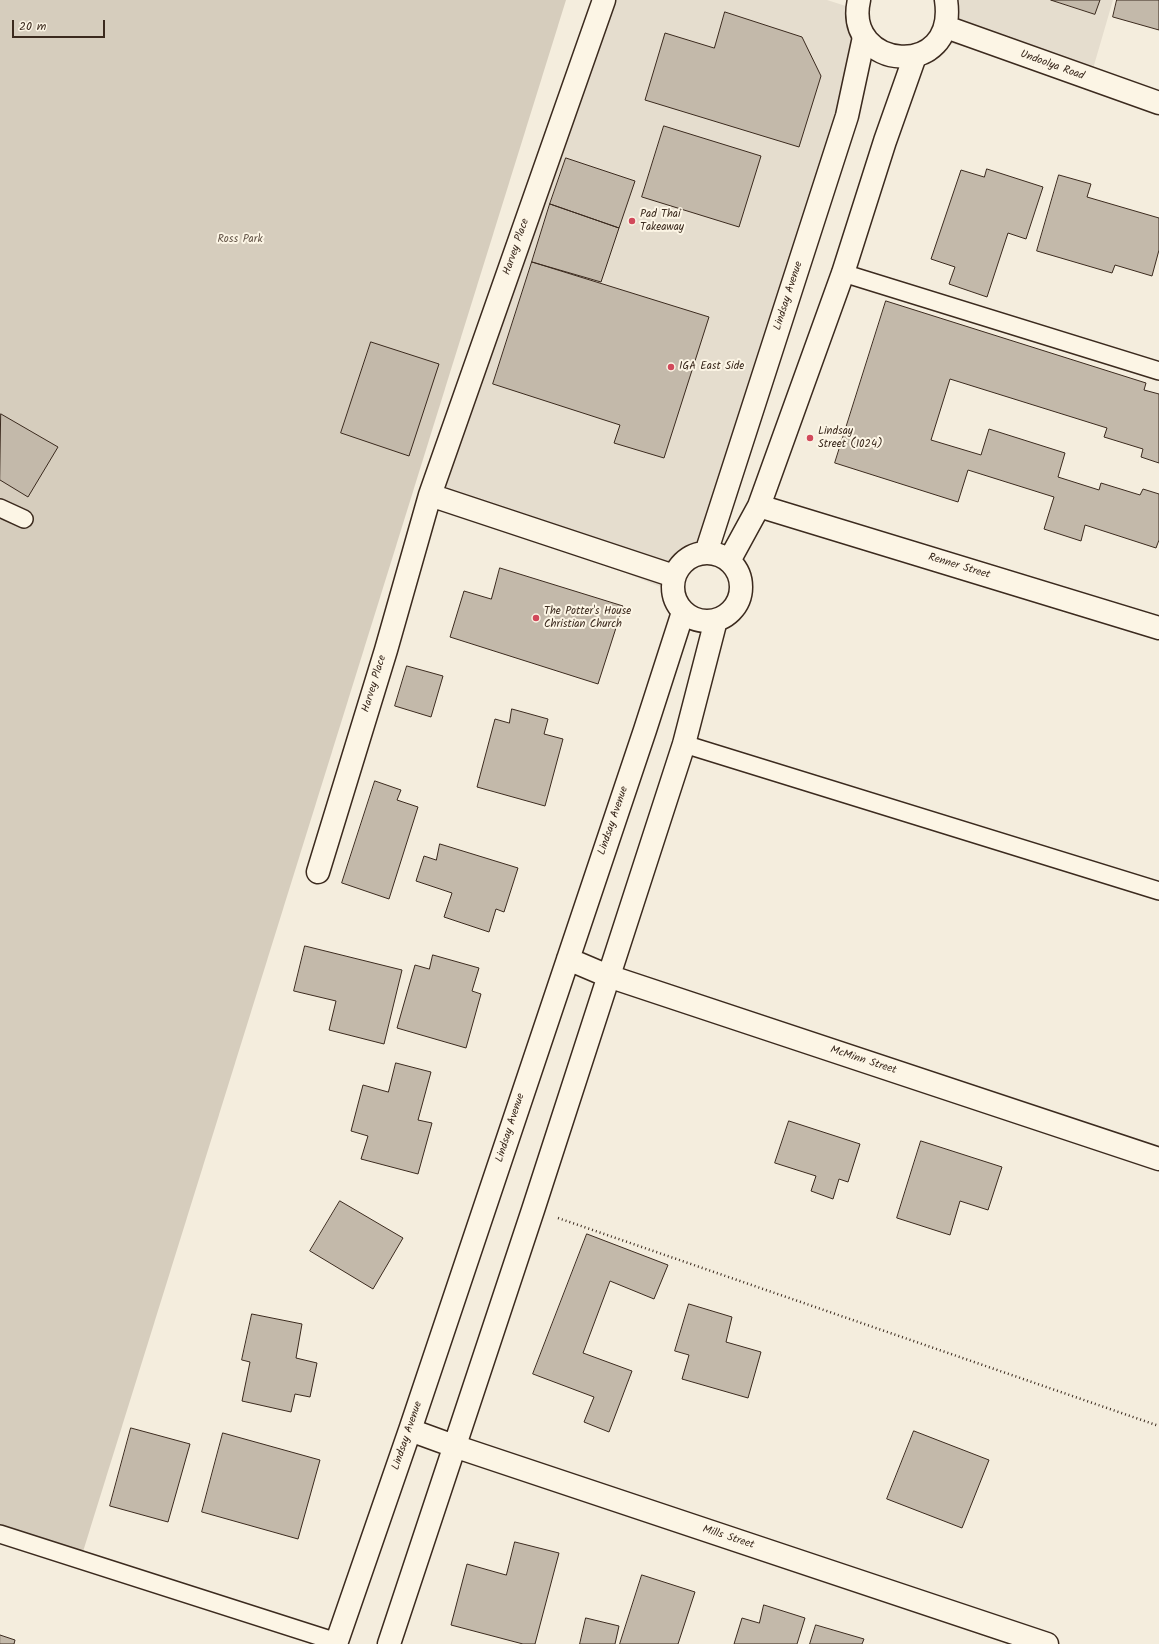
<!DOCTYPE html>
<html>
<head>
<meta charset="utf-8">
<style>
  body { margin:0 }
  #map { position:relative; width:1159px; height:1644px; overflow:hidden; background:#f4eddd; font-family:Kalam,sans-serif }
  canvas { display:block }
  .scale { position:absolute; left:12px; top:20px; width:93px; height:18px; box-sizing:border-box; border:2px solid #3b2a1e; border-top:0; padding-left:5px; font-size:12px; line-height:14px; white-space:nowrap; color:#3b2a1e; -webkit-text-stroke:3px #fcf5e5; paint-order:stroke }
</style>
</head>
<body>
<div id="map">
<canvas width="1159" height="1644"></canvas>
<div class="scale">20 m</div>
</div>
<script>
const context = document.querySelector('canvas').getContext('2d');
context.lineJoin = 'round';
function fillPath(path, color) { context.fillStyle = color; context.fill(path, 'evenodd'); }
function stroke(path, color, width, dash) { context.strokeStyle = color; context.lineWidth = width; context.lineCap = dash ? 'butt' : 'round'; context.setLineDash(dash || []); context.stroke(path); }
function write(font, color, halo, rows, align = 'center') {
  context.font = font + ' Kalam,sans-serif'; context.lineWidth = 4; context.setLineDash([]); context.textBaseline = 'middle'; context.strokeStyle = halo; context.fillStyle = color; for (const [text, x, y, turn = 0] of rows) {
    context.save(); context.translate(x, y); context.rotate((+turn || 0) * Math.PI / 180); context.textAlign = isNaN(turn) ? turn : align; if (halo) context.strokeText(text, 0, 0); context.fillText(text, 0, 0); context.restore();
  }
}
fillPath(new Path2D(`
  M 604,0 L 827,0 L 852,8 L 849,22 L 851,37 L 857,50 L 697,554 L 689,557 L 681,563 L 671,591 L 430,495 Z
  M 933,0 L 1113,0 L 1090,79 L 938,40 L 938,12 Z`), '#e5ddce');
fillPath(new Path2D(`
  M 0,0 L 566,0 L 81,1558 L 0,1532 Z`), '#d6cdbd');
const building = new Path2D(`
  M 1051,0 L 1100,0 L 1095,14 Z
  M 1117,0 L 1159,0 L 1159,30 L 1113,17 Z
  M 725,12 L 802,37 L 821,76 L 799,147 L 645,100 L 665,33 L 714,48 Z
  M 664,126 L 761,156 L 739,227 L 642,197 Z
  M 566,158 L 635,181 L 619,228 L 550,204 Z
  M 987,169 L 1043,187 L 1026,239 L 1008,233 L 987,297 L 949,284 L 955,267 L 931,259 L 961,170 L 984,177 Z
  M 1059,175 L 1091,184 L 1087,197 L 1159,218 L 1159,250 L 1152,276 L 1115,265 L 1112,273 L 1037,251 Z
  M 550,204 L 619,228 L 601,282 L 532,262 Z
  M 532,262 L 709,317 L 664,458 L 614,443 L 620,425 L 493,384 Z
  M 886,301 L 1146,383 L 1144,390 L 1159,394 L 1159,463 L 1141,457 L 1143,449 L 1104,437 L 1107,428 L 950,379 L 931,440 L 981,455 L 989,429 L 1065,453 L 1058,477 L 1099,490 L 1101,483 L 1140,495 L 1143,489 L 1159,494 L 1159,540 L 1156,548 L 1085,525 L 1081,541 L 1044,529 L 1054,497 L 968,470 L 958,502 L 835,463 Z
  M 371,342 L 439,364 L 409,456 L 341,433 Z
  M 1,414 L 58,447 L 28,497 L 0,480 Z
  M 500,568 L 623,606 L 598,684 L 450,637 L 464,591 L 491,599 Z
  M 407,666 L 443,676 L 431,717 L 395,706 Z
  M 512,709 L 548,719 L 544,734 L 563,739 L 545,806 L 477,787 L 495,719 L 509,723 Z
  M 375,781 L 401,790 L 397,800 L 418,807 L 389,899 L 342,883 Z
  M 440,844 L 518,868 L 504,912 L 496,909 L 489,932 L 444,917 L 452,893 L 416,881 L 424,856 L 436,860 Z
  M 305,946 L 402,970 L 384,1044 L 329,1030 L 336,1001 L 294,991 Z
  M 433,955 L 479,968 L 472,991 L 481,994 L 466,1048 L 397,1028 L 415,965 L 429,969 Z
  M 396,1063 L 431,1072 L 418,1120 L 432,1123 L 418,1174 L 361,1159 L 368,1136 L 351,1131 L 363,1085 L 388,1092 Z
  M 789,1121 L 860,1144 L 848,1182 L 839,1179 L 833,1199 L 811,1191 L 816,1176 L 775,1163 Z
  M 921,1141 L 1002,1167 L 988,1210 L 960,1201 L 950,1235 L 897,1218 Z
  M 340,1201 L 403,1238 L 373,1289 L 310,1251 Z
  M 587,1234 L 668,1265 L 654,1299 L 610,1281 L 583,1353 L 632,1371 L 609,1432 L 584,1422 L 594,1397 L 533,1374 Z
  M 689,1304 L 732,1317 L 726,1342 L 761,1352 L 748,1398 L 682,1379 L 689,1355 L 675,1351 Z
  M 252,1314 L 302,1324 L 296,1358 L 317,1363 L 310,1397 L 295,1394 L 291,1412 L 242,1401 L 250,1362 L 242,1360 Z
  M 131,1428 L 190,1444 L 168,1522 L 110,1506 Z
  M 914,1431 L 989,1460 L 962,1528 L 887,1499 Z
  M 223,1433 L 320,1460 L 298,1539 L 202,1512 Z
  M 515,1542 L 559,1553 L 535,1644 L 523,1644 L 451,1625 L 467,1564 L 506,1575 Z
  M 642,1575 L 695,1592 L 678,1644 L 620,1644 Z
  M 764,1605 L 805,1618 L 797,1644 L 734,1644 L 742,1618 L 759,1623 Z
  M 586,1618 L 619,1626 L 615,1644 L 580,1644 Z
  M 816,1625 L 864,1639 L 862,1644 L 810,1644 Z
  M 0,1635 L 15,1640 L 14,1644 L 0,1644 Z`);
fillPath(building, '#c3b9aa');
stroke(building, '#3b2a1e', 1);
const service = new Path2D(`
  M 843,273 L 1159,371
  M 0,508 L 24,519
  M 684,744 L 1159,891
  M 0,1534 L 337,1642`);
const minor = new Path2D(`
  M 430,495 L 674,576
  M 759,506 L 1159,628
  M673 587a34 34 0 1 1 68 0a34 34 0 1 1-68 0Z
  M 706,553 L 847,116 L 864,37
  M 729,561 L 759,506 L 843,273 L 885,141 L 915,56
  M 318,872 L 386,650 L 430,495 L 604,0
  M 568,959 L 608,976 L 1159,1159
  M 410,1430 L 454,1446 L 1047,1644
  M 336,1644 L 410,1430 L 645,730 L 683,612
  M 389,1644 L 533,1210 L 684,744 L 716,620`);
const secondary = new Path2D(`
  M 859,0 C 843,70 958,81 946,0
  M 946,27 L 1159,103`);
stroke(service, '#3b2a1e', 20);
stroke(minor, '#3b2a1e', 25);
stroke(secondary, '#3b2a1e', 25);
stroke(new Path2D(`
  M 558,1218 L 1159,1426`), '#3b2a1e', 2.5, [1, 3]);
stroke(service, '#fcf5e5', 17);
stroke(minor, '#fcf5e5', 22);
stroke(secondary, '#fcf5e5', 22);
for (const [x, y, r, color] of [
  [632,221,4,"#d1495b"],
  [671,367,4,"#d1495b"],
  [810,438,4,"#d1495b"],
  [536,618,4,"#d1495b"]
]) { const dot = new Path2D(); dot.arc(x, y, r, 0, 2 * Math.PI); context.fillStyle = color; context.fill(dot); stroke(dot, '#fcf5e5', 1.5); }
write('11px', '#3b2a1e', '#fcf5e5', [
  ["Undoolya Road",1052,66,20],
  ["Harvey Place",517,247,-71],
  ["Lindsay Avenue",789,296,-72],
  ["Renner Street",959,567,17],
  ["Harvey Place",375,684,-73],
  ["Lindsay Avenue",614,821,-71],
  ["McMinn Street",863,1061,18],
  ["Lindsay Avenue",511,1128,-72],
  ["Lindsay Avenue",408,1436,-71],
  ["Mills Street",728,1538,18]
]);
write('11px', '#3b2a1e', '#fcf5e5', [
  ["Pad Thai",640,215],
  ["Takeaway",640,228],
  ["IGA East Side",679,367],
  ["Lindsay",818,432],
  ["Street (1024)",818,445],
  ["The Potter's House",544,612],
  ["Christian Church",544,625]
], 'left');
write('11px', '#625346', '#fcf5e5', [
  ["Ross Park",240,240]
]);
</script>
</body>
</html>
